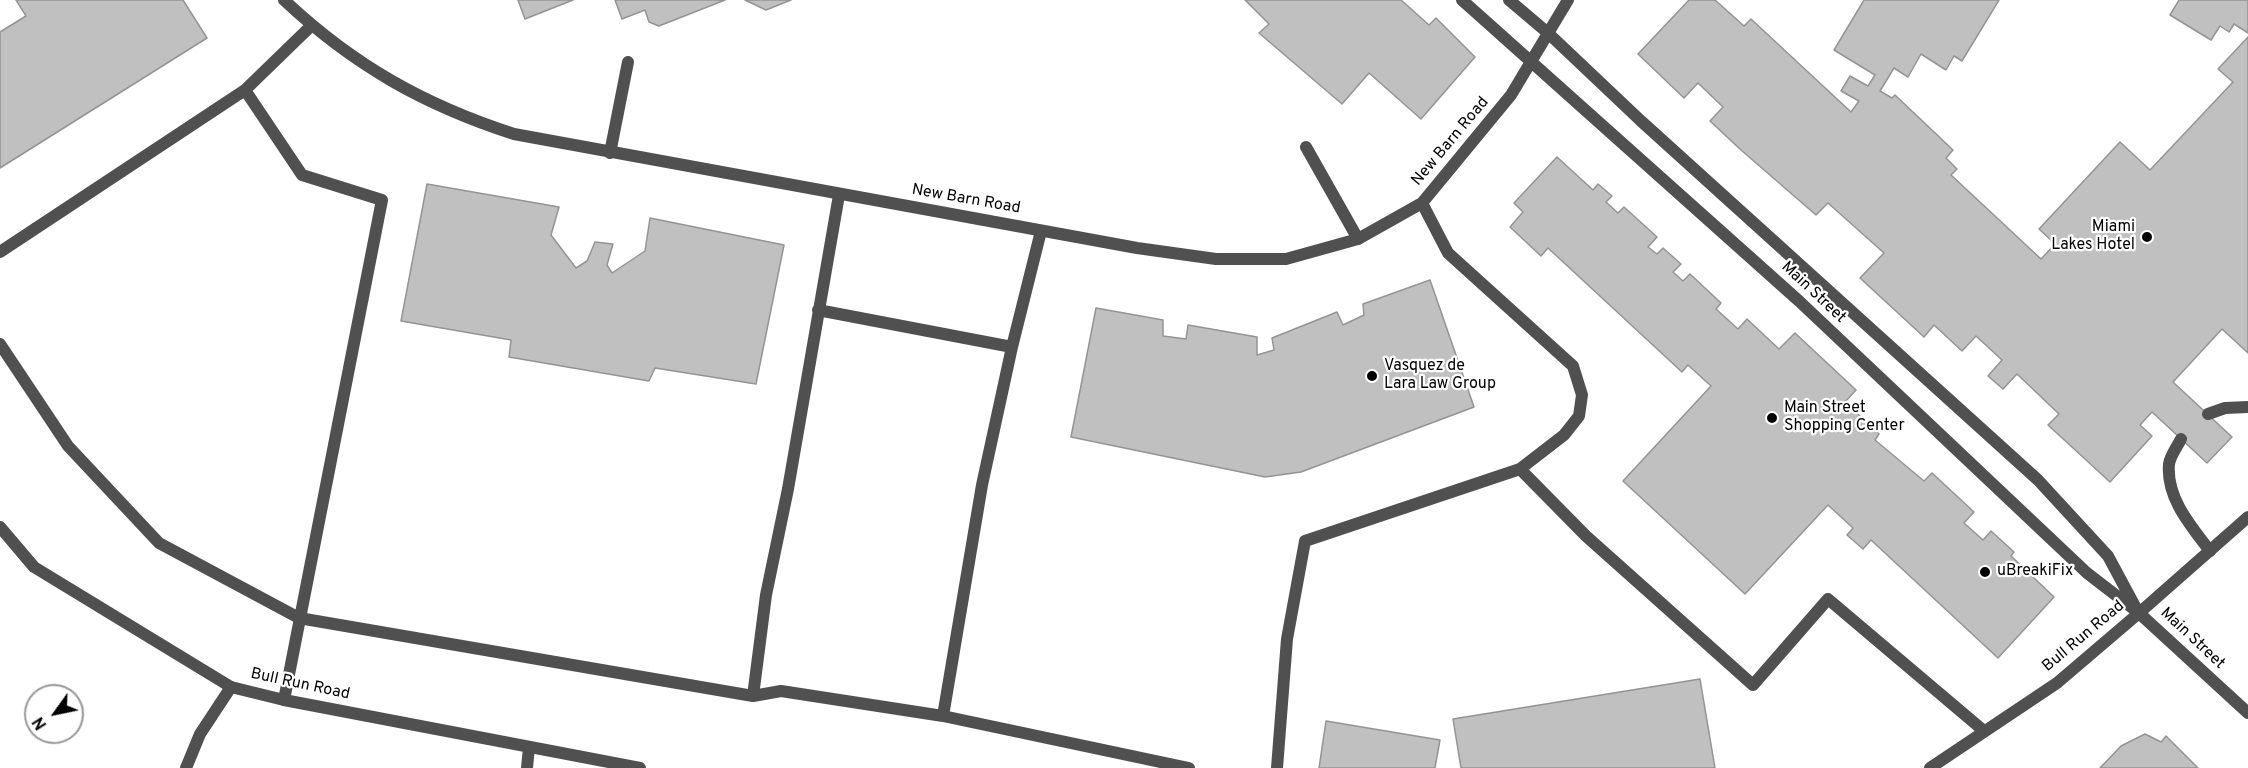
<!DOCTYPE html>
<html>
<head>
<meta charset="utf-8">
<style>
  body { margin:0 }
  #map { position:relative; width:2248px; height:768px; overflow:hidden; background:#fff; font-family:Overpass,sans-serif }
  canvas { display:block }
  .north { position:absolute; left:24px; top:684px; width:60px; height:60px; box-sizing:border-box; background:#fff; border:2px solid #999; border-radius:50%; rotate:237deg; font-size:16px; font-weight:700; line-height:24px; text-align:center; color:#000 }
  .north::after { content:''; display:block; margin:auto; width:21px; height:27px; background:#000; clip-path:polygon(50% 0,100% 100%,50% 72%,0 100%) }
</style>
</head>
<body>
<div id="map">
<canvas width="2248" height="768"></canvas>
<div class="north">N</div>
</div>
<script>
const context = document.querySelector('canvas').getContext('2d');
context.lineJoin = 'round';
function fillPath(path, color) { context.fillStyle = color; context.fill(path, 'evenodd'); }
function stroke(path, color, width, dash) { context.strokeStyle = color; context.lineWidth = width; context.lineCap = dash ? 'butt' : 'round'; context.setLineDash(dash || []); context.stroke(path); }
function write(font, color, halo, rows, align = 'center') {
  context.font = font + ' Overpass,sans-serif'; context.lineWidth = 4.5; context.setLineDash([]); context.textBaseline = 'middle'; context.strokeStyle = halo; context.fillStyle = color; for (const [text, x, y, turn = 0] of rows) {
    context.save(); context.translate(x, y); context.rotate((+turn || 0) * Math.PI / 180); context.textAlign = isNaN(turn) ? turn : align; if (halo) context.strokeText(text, 0, 0); context.fillText(text, 0, 0); context.restore();
  }
}
const building = new Path2D(`
  M 16,0 L 183,0 L 207,38 L 0,168 L 0,32 L 26,16 Z
  M 518,0 L 573,0 L 525,19 Z
  M 615,0 L 725,0 L 659,26 L 649,22 L 645,10 L 622,19 Z
  M 745,0 L 791,0 L 766,10 Z
  M 1245,0 L 1401,0 L 1429,25 L 1436,18 L 1475,57 L 1421,119 L 1369,73 L 1342,104 L 1259,33 L 1269,24 Z
  M 1689,0 L 1715,0 L 1744,26 L 1751,19 L 1851,112 L 1859,101 L 1841,91 L 1850,76 L 1868,86 L 1875,75 L 1834,50 L 1864,0 L 1999,0 L 1962,61 L 1954,56 L 1946,70 L 1921,54 L 1908,77 L 1894,68 L 1880,91 L 1892,98 L 1895,95 L 1953,150 L 1946,158 L 1957,169 L 1951,175 L 2041,259 L 2055,244 L 2039,229 L 2120,142 L 2150,170 L 2233,82 L 2218,69 L 2248,37 L 2248,353 L 2222,329 L 2173,382 L 2232,437 L 2207,463 L 2152,412 L 2140,425 L 2152,436 L 2110,482 L 2048,425 L 2059,414 L 2017,374 L 2003,389 L 1988,376 L 2002,360 L 1976,336 L 1962,351 L 1934,325 L 1924,337 L 1860,278 L 1884,253 L 1828,203 L 1816,215 L 1741,150 L 1710,121 L 1723,107 L 1698,83 L 1684,98 L 1638,54 Z
  M 2179,0 L 2248,0 L 2248,33 L 2234,24 L 2229,32 L 2220,26 L 2211,40 L 2170,15 Z
  M 1557,157 L 1593,190 L 1598,184 L 1612,196 L 1606,202 L 1618,213 L 1624,207 L 1657,237 L 1648,247 L 1657,254 L 1663,248 L 1681,264 L 1673,272 L 1683,281 L 1690,274 L 1721,303 L 1716,309 L 1738,329 L 1747,319 L 1779,349 L 1795,333 L 1856,390 L 1845,402 L 1879,434 L 1875,440 L 1924,481 L 1932,473 L 1974,512 L 1964,523 L 1983,540 L 1991,531 L 2014,552 L 2011,556 L 2054,597 L 1998,658 L 1871,540 L 1863,549 L 1847,535 L 1853,528 L 1828,505 L 1745,594 L 1623,481 L 1711,386 L 1688,365 L 1682,372 L 1548,248 L 1541,256 L 1510,227 L 1523,212 L 1514,203 Z
  M 427,184 L 559,207 L 551,235 L 576,268 L 587,261 L 595,242 L 613,244 L 607,265 L 612,273 L 645,251 L 650,218 L 784,245 L 756,384 L 655,368 L 649,381 L 509,357 L 511,340 L 401,321 Z
  M 1430,280 L 1474,407 L 1301,472 L 1265,477 L 1071,437 L 1096,308 L 1163,320 L 1163,336 L 1186,339 L 1188,325 L 1257,337 L 1257,355 L 1274,350 L 1272,338 L 1337,312 L 1343,325 L 1364,315 L 1363,304 Z
  M 1700,679 L 1715,768 L 1461,768 L 1453,719 Z
  M 1326,721 L 1440,740 L 1435,768 L 1319,768 Z
  M 2145,734 L 2161,742 L 2166,736 L 2198,768 L 2100,768 L 2121,746 Z`);
fillPath(building, '#c0c0c0');
stroke(building, '#949494', 1.5);
stroke(new Path2D(`
  M 245,90 L 302,175 L 382,200 L 284,700
  M 1306,147 L 1358,239
  M 610,153 L 628,62
  M 0,252 L 245,90 L 311,26
  M 818,310 L 1012,347 L 1041,231
  M 0,344 L 68,446 L 159,543 L 299,618 L 753,696 L 766,595 L 788,489 L 839,195
  M 2208,414 L 2225,408 L 2248,407
  M 2181,439 C 2177,447 2170,456 2169,464 C 2166,498 2191,526 2210,551
  M 1520,469 L 1586,536 L 1753,685 L 1828,599 L 1984,731
  M 753,696 L 781,691 L 943,716 L 1189,768
  M 943,716 L 982,485 L 1012,347
  M 186,768 L 200,734 L 231,687
  M 527,768 L 529,747
  M 1277,768 L 1287,639 L 1305,541 L 1520,469 L 1564,435 L 1579,416 L 1582,395 L 1573,366 L 1448,253 L 1422,203`), '#505050', 12);
stroke(new Path2D(`
  M 284,0 C 353,65 424,105 514,134 L 1137,248 L 1216,259 L 1286,259 L 1358,239 L 1422,203 L 1511,95 L 1568,0
  M 1462,0 L 1799,301 L 2087,573 L 2139,613 L 2248,713
  M 1509,0 L 1548,33 L 1641,121 L 2038,480 L 2108,556 L 2137,610
  M 0,527 L 34,567 L 231,687 L 284,700 L 640,768
  M 1930,768 L 2057,683 L 2139,613 L 2248,517`), '#505050', 12);
for (const [x, y, r, color] of [
  [2147,237,6,"#000"],
  [1372,376,6,"#000"],
  [1772,418,6,"#000"],
  [1985,572,6,"#000"]
]) { const dot = new Path2D(); dot.arc(x, y, r, 0, 2 * Math.PI); context.fillStyle = color; context.fill(dot); stroke(dot, '#fff', 2); }
write('16px', '#000', '#fff', [
  ["New Barn Road",1451,142,-50],
  ["New Barn Road",966,200,10],
  ["Main Street",1813,293,43],
  ["Bull Run Road",2084,637,-40],
  ["Main Street",2192,639,43],
  ["Bull Run Road",300,685,12]
]);
write('16px', '#000', '#fff', [
  ["Miami",2135,228,"right"],
  ["Lakes Hotel",2135,246,"right"],
  ["Vasquez de",1384,367],
  ["Lara Law Group",1384,385],
  ["Main Street",1784,409],
  ["Shopping Center",1784,427],
  ["uBreakiFix",1997,572]
], 'left');
</script>
</body>
</html>
